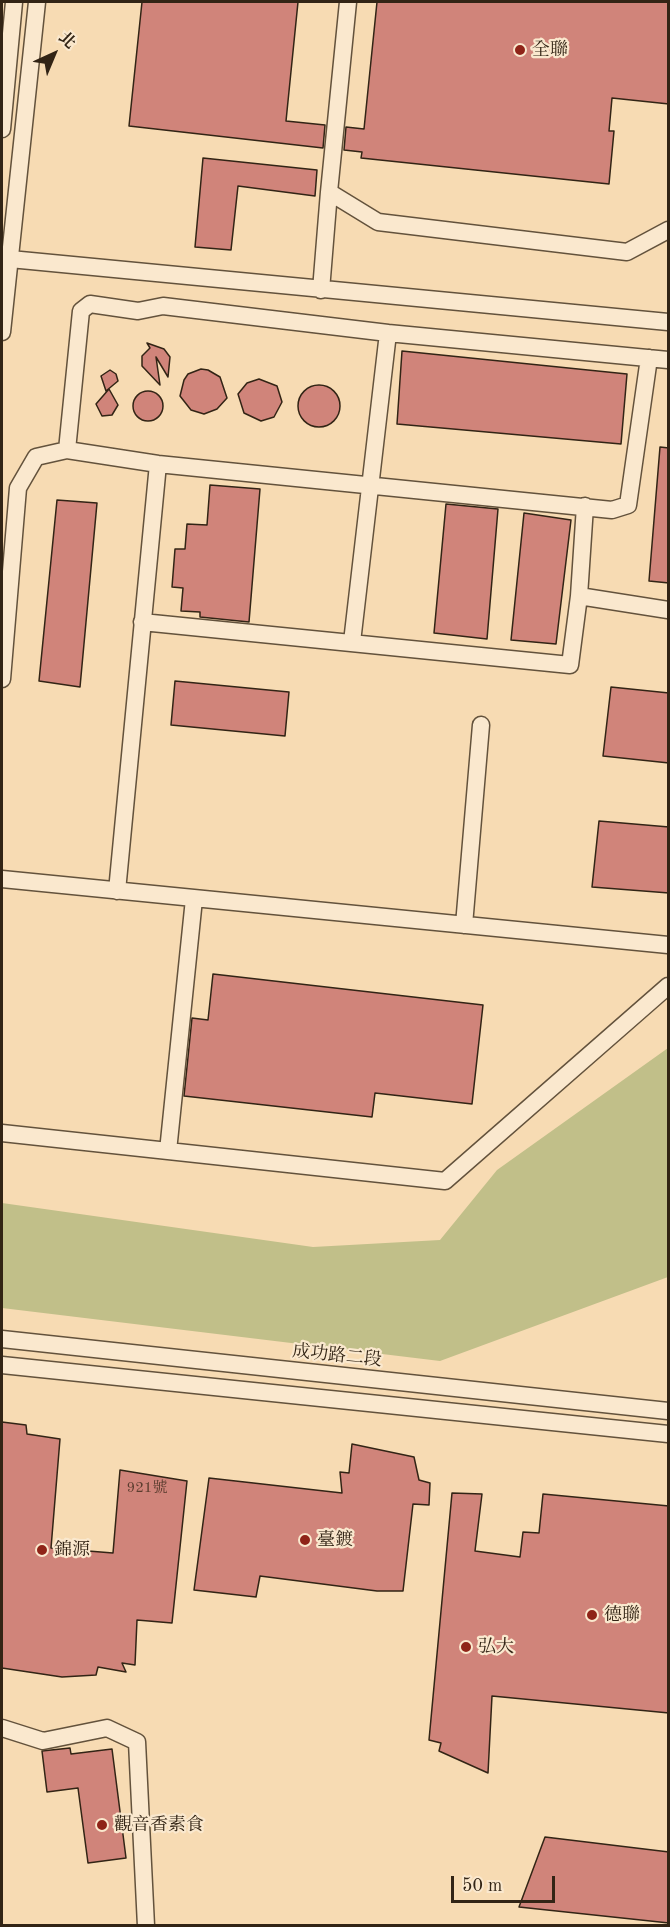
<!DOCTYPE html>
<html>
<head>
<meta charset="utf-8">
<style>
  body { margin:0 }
  #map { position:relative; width:670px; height:1927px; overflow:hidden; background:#f7dbb3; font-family:"Old Standard TT","Noto Serif TC",serif }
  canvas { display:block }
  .frame { position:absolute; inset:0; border:3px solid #322415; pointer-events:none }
  .north { position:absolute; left:24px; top:24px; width:60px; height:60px; -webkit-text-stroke:4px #fae8ce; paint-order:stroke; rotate:44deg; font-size:16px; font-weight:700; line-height:24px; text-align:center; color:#322415 }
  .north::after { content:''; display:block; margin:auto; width:21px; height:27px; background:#322415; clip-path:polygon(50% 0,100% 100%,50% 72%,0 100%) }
  .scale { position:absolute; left:451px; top:1876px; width:104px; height:27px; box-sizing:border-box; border:3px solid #322415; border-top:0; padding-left:8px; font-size:18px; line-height:21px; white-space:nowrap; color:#322415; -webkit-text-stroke:4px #fae8ce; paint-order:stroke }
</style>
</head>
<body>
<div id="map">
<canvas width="670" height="1927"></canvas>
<div class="frame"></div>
<div class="north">北</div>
<div class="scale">50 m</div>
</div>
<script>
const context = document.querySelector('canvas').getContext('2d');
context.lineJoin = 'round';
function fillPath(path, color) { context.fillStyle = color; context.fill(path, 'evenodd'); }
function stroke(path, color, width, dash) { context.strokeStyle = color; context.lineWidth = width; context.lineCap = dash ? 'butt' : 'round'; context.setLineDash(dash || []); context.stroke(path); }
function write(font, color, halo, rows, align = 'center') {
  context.font = font + ' "Old Standard TT","Noto Serif TC",serif'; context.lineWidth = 4.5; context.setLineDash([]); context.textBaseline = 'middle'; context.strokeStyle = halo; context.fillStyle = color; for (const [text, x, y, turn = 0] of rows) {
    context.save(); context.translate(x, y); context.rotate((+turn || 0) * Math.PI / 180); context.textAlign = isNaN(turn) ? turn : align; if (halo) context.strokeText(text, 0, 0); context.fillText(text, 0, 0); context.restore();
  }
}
fillPath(new Path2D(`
  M 668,1048 L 668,1277 L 440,1361 L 2,1308 L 2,1203 L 313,1247 L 440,1240 L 497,1170 Z`), '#c1bf89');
const building = new Path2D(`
  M 142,2 L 298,2 L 286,121 L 325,125 L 323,148 L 129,126 Z
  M 377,2 L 669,2 L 669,104 L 612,98 L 609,131 L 614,131 L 609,184 L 361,158 L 362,152 L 344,150 L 346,127 L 364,129 Z
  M 203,158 L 317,170 L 315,196 L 238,186 L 231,250 L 195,247 Z
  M 147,343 L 164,349 L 170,357 L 168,377 L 156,357 L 160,385 L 142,366 L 142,356 L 150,348 Z
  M 402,351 L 627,374 L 621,444 L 397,424 Z
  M 201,369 L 208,370 L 220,377 L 227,398 L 217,409 L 204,414 L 191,410 L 180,396 L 184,380 L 188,374 Z
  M 110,370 L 116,374 L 118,381 L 106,391 L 101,376 Z
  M 259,379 L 277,386 L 282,402 L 274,417 L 261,421 L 244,413 L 238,394 L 247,383 Z
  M298 406a21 21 0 1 1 42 0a21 21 0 1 1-42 0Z
  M 109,389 L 118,405 L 112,415 L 102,416 L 96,404 Z
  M133 406a15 15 0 1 1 30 0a15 15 0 1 1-30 0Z
  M 660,447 L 669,448 L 669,583 L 649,581 Z
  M 210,485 L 260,489 L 249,622 L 200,617 L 200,612 L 181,611 L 183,588 L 172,587 L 175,549 L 185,549 L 187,524 L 207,525 Z
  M 57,500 L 97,503 L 80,687 L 39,681 Z
  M 446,504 L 498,509 L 487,639 L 434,633 Z
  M 524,513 L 571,520 L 556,644 L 511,640 Z
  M 175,681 L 289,692 L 285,736 L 171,725 Z
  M 611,687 L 669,693 L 669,763 L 603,756 Z
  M 599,821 L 669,827 L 669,893 L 592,887 Z
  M 213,974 L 483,1005 L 472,1104 L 375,1093 L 372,1117 L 184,1096 L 192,1018 L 208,1020 Z
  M 2,1422 L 26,1425 L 27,1434 L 60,1439 L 51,1548 L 113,1553 L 120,1470 L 187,1481 L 172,1623 L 137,1620 L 135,1665 L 122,1663 L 126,1672 L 98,1667 L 96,1675 L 62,1677 L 2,1668 Z
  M 352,1444 L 414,1457 L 419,1480 L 430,1483 L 429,1505 L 413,1504 L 403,1591 L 377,1591 L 260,1576 L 256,1597 L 194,1590 L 209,1478 L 342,1493 L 340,1472 L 349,1473 Z
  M 452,1493 L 482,1494 L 475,1551 L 520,1557 L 523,1532 L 539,1533 L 543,1494 L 669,1506 L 669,1713 L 492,1696 L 488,1773 L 439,1751 L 441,1743 L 429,1740 Z
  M 70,1748 L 71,1754 L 112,1749 L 126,1858 L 88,1863 L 78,1788 L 47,1792 L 42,1751 Z
  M 545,1837 L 669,1852 L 669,1923 L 519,1907 Z`);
fillPath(building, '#d0847a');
stroke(building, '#322415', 1.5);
const minor = new Path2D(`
  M 348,2 L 329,192 L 378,222 L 627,252 L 668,230
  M 2,129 L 14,2
  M 10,259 L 668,322
  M 321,290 L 329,192
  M 2,332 L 37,2
  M 67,450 L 158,464 L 612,510 L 628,505 L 649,358
  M 585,506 L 579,596 L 668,610
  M 142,622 L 570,665 L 579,596
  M 352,642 L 388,333 L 668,360
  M 2,679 L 18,488 L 36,457 L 67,450 L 81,311 L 90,304 L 138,311 L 163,306 L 388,333
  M 2,879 L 668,945
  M 117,891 L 158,464
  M 464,925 L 481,725
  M 2,1133 L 445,1181 L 668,986
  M 168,1151 L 194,899
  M 2,1339 L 668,1411
  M 2,1365 L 668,1434
  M 2,1728 L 43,1741 L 107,1728 L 137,1742 L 146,1926`);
stroke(minor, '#63523c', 19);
stroke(minor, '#fae8ce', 16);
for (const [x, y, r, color] of [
  [520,50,6,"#8f2418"],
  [305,1540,6,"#8f2418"],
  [42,1550,6,"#8f2418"],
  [592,1615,6,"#8f2418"],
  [466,1647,6,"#8f2418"],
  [102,1825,6,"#8f2418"]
]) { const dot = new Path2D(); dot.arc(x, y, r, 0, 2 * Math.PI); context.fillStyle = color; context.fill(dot); stroke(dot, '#fae8ce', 2); }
write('15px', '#5a3c2e', null, [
  ["921號",147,1488]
]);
write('18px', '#322415', '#fae8ce', [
  ["全聯",532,50],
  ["臺鍍",317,1540],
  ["錦源",54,1550],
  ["德聯",604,1615],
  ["弘大",478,1647],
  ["觀音香素食",114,1825]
], 'left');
write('18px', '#322415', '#fae8ce', [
  ["成功路二段",337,1356,6]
]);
</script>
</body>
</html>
